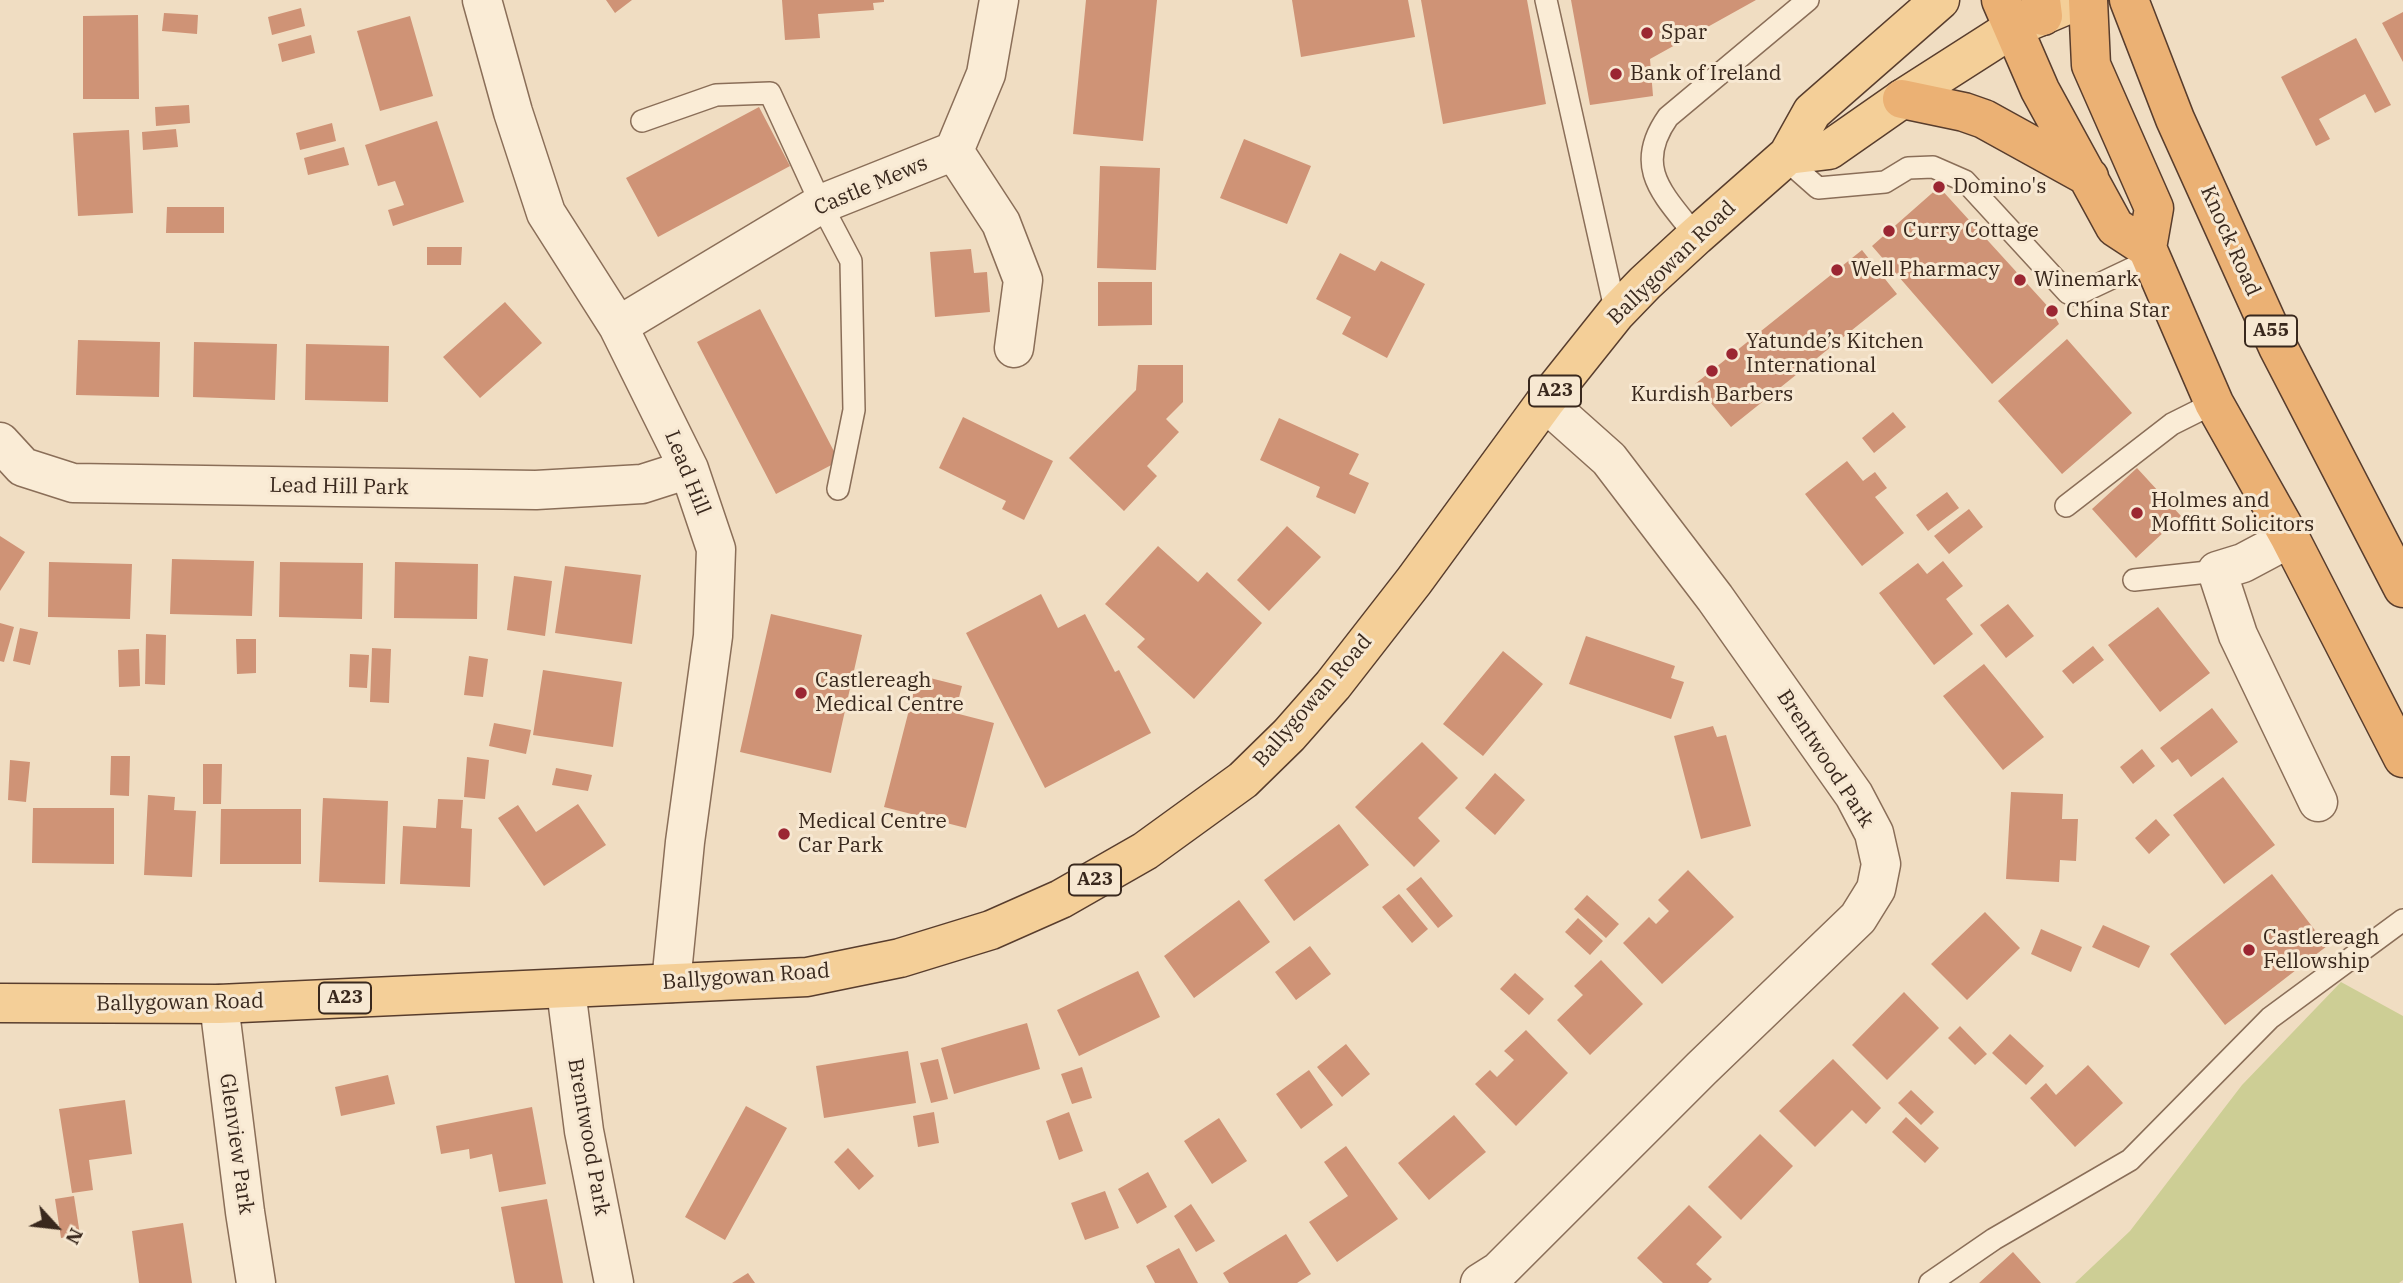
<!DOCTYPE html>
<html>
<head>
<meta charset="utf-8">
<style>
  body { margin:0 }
  #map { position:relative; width:2403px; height:1283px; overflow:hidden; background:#f0ddc2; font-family:"IBM Plex Serif",serif }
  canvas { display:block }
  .north { position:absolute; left:21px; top:1192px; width:70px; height:70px; -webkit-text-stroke:5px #f7e8d2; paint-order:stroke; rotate:117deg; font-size:19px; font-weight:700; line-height:28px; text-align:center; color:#39281d }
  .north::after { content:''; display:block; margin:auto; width:24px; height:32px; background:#39281d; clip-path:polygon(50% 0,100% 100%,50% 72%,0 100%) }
</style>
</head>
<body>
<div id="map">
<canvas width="2403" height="1283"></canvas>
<div class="north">N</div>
</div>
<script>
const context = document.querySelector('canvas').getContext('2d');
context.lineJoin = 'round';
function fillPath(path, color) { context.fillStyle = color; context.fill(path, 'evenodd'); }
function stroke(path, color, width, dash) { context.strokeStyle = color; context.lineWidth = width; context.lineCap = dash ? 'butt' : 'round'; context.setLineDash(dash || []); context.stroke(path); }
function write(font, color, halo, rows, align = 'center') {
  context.font = font + ' "IBM Plex Serif",serif'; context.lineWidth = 6; context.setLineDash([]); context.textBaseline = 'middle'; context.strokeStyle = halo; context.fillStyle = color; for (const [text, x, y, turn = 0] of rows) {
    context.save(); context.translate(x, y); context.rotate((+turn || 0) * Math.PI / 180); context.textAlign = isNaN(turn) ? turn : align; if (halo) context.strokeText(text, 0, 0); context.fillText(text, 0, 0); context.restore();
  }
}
fillPath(new Path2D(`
  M 2341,982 L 2403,1016 L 2403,1280 L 2399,1283 L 2075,1283 L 2130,1231 L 2242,1085 Z`), '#cdce95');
fillPath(new Path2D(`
  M 606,0 L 632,0 L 615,13 Z
  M 782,0 L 884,0 L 884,2 L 873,3 L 874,10 L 818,14 L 820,38 L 785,40 Z
  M 1086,0 L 1157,0 L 1143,141 L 1073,134 Z
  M 1292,0 L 1408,0 L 1415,37 L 1301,57 Z
  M 1421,0 L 1527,0 L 1546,104 L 1443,124 Z
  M 1571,0 L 1756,0 L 1650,59 L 1653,96 L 1590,105 Z
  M 301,8 L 305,26 L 272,35 L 268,17 Z
  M 2403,12 L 2403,62 L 2382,23 Z
  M 164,13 L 198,15 L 197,34 L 162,31 Z
  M 138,15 L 139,99 L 83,99 L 83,16 Z
  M 410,16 L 433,96 L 380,111 L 357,31 Z
  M 311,35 L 315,53 L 282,62 L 278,44 Z
  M 2356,38 L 2391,105 L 2375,113 L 2365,94 L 2319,119 L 2330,139 L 2316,146 L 2281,77 Z
  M 189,105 L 190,123 L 156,126 L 155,107 Z
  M 759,107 L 790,166 L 658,237 L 626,178 Z
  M 437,121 L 464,202 L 393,226 L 388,210 L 404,205 L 395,181 L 378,186 L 365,145 Z
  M 332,123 L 336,141 L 300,150 L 296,133 Z
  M 176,129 L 178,147 L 143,150 L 142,132 Z
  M 129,130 L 133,213 L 78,216 L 73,133 Z
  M 1244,139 L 1311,166 L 1287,224 L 1220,198 Z
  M 344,147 L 349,165 L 308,175 L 304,158 Z
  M 1100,166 L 1160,168 L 1156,270 L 1097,268 Z
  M 1939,187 L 2052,311 L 2059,324 L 1992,384 L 1872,246 Z
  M 167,207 L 224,207 L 224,233 L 166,233 Z
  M 427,247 L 462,247 L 461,265 L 427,265 Z
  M 971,249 L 974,273 L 987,272 L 990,312 L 935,317 L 930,252 Z
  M 1862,250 L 1897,294 L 1731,427 L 1695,384 Z
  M 1340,253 L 1375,271 L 1381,261 L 1425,284 L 1387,358 L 1342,334 L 1351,317 L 1316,299 Z
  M 1098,282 L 1152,282 L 1152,325 L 1098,326 Z
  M 505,302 L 542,343 L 480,398 L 443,357 Z
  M 760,309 L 839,461 L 776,494 L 697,342 Z
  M 2067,339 L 2132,413 L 2062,474 L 1998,401 Z
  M 78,340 L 160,342 L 159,397 L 76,395 Z
  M 194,342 L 277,344 L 275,400 L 193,397 Z
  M 306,344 L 389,346 L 388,402 L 305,400 Z
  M 1138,365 L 1183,365 L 1183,402 L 1166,419 L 1179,432 L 1147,466 L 1157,476 L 1124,511 L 1069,458 L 1136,390 Z
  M 1893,412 L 1906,427 L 1874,453 L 1862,438 Z
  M 963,417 L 1053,461 L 1024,520 L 1002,509 L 1006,501 L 939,468 Z
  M 1279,418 L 1359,454 L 1349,474 L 1369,483 L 1355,514 L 1316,497 L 1320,487 L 1260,460 Z
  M 1847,461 L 1863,481 L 1875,472 L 1887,488 L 1875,497 L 1904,533 L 1862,566 L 1805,494 Z
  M 2137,468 L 2181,516 L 2136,558 L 2092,509 Z
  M 1947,492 L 1959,508 L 1928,531 L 1916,515 Z
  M 1969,509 L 1983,527 L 1949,554 L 1934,536 Z
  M 1287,526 L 1321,557 L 1269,611 L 1237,580 Z
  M 0,536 L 25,552 L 0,591 Z
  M 1158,546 L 1198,582 L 1207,572 L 1262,623 L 1194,699 L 1137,647 L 1145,639 L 1105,604 Z
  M 172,559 L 254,561 L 252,616 L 170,614 Z
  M 1943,561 L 1963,586 L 1946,599 L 1973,634 L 1934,665 L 1879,593 L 1918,563 L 1927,574 Z
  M 49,562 L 132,564 L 130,619 L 48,617 Z
  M 280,562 L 363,563 L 362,619 L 279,617 Z
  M 395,562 L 478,564 L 477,619 L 394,618 Z
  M 565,566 L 641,575 L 632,644 L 555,633 Z
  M 514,576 L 552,581 L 545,636 L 507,630 Z
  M 1041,594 L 1058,628 L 1085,614 L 1115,672 L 1119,670 L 1151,733 L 1045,788 L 966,633 Z
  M 2008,604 L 2034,636 L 2006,658 L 1980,625 Z
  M 2158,607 L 2210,673 L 2160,712 L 2108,645 Z
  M 771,614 L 862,635 L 831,773 L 740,752 Z
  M 0,623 L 14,627 L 4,662 L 0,661 Z
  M 20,628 L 38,632 L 30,665 L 13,661 Z
  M 146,634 L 166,635 L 165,685 L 145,684 Z
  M 1586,636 L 1675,666 L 1671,678 L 1684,682 L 1671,719 L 1569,684 Z
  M 236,639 L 256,639 L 256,673 L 237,674 Z
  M 2093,646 L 2104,660 L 2073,684 L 2062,671 Z
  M 372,648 L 391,649 L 389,703 L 370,702 Z
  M 139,649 L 140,686 L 119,687 L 118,650 Z
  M 1503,651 L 1543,684 L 1483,756 L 1443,724 Z
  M 350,654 L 369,655 L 367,688 L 349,687 Z
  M 469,656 L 488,659 L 483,697 L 464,695 Z
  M 1984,664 L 2044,737 L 2003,770 L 1943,696 Z
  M 543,670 L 622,682 L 613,747 L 533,735 Z
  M 918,675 L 962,686 L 955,713 L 994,723 L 966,828 L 884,807 Z
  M 2212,708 L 2238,742 L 2191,777 L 2178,759 L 2172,763 L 2160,748 Z
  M 494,723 L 531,730 L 526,754 L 489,746 Z
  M 1713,726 L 1717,737 L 1726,735 L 1751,826 L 1701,839 L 1674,736 Z
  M 1422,742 L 1458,778 L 1418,818 L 1440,841 L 1414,867 L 1355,807 Z
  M 2142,749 L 2155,766 L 2133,784 L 2120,767 Z
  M 111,756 L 130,756 L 129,796 L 110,795 Z
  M 467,757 L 489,760 L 485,799 L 464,797 Z
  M 10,760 L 30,762 L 26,802 L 8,800 Z
  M 203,764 L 222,764 L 221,804 L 203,804 Z
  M 556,768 L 592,775 L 588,791 L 552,785 Z
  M 1495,773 L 1525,800 L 1495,835 L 1465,808 Z
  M 2223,777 L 2275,845 L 2224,884 L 2173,815 Z
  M 2011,792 L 2063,794 L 2062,819 L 2078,819 L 2076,861 L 2060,860 L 2059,882 L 2006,879 Z
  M 148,795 L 175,797 L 174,810 L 196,811 L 192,877 L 144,875 Z
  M 323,798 L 388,801 L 385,884 L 319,882 Z
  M 438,799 L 463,800 L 461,828 L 472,829 L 470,887 L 400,884 L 403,826 L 436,828 Z
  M 578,804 L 606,845 L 544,886 L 498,818 L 518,805 L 536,832 Z
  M 33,808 L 114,808 L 114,864 L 32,863 Z
  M 221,809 L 301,809 L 301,864 L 220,864 Z
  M 2156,819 L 2170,835 L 2149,854 L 2135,838 Z
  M 1339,824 L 1369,865 L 1294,921 L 1264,880 Z
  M 1688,870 L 1734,917 L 1662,984 L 1623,943 L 1649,917 L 1656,924 L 1669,911 L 1658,900 Z
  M 2272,874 L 2327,946 L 2225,1025 L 2170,954 Z
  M 1421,877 L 1453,916 L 1438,928 L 1406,889 Z
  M 1399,894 L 1428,929 L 1412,943 L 1382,907 Z
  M 1587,895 L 1619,924 L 1606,938 L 1574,909 Z
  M 1239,900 L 1270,942 L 1194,998 L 1164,956 Z
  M 1985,912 L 2020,948 L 1967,1000 L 1931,964 Z
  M 1578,918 L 1603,941 L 1590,955 L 1565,932 Z
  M 2103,925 L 2150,946 L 2139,968 L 2092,947 Z
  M 2041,929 L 2082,947 L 2071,972 L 2031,954 Z
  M 1310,946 L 1331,974 L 1296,1000 L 1275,972 Z
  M 1601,960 L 1643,1004 L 1590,1055 L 1557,1020 L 1583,995 L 1574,986 Z
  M 1138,971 L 1160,1017 L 1079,1056 L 1057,1010 Z
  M 1515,973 L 1544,999 L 1529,1015 L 1500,989 Z
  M 1904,992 L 1939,1028 L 1887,1080 L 1852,1045 Z
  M 1027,1023 L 1040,1069 L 954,1094 L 941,1048 Z
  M 1960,1026 L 1987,1054 L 1975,1065 L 1948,1038 Z
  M 1526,1030 L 1568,1073 L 1516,1126 L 1475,1084 L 1490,1070 L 1497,1077 L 1514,1060 L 1504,1051 Z
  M 2010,1034 L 2044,1066 L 2026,1085 L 1992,1053 Z
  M 1346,1044 L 1370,1074 L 1342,1097 L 1317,1067 Z
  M 908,1051 L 916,1103 L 824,1118 L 816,1066 Z
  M 938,1059 L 948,1099 L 931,1103 L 920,1063 Z
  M 1833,1059 L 1881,1108 L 1866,1124 L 1852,1110 L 1815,1147 L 1779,1111 Z
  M 2088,1065 L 2123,1103 L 2075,1147 L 2030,1098 L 2046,1083 L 2056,1095 Z
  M 1082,1067 L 1092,1098 L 1072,1104 L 1061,1074 Z
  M 1309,1070 L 1333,1105 L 1301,1129 L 1276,1094 Z
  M 388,1075 L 395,1104 L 341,1116 L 335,1087 Z
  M 1911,1090 L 1934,1112 L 1921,1125 L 1898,1103 Z
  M 125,1100 L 132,1154 L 89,1160 L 93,1190 L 72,1193 L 59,1109 Z
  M 746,1106 L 787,1128 L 725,1240 L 685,1217 Z
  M 532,1107 L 546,1184 L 499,1192 L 492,1154 L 470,1159 L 469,1149 L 441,1154 L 436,1126 Z
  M 934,1112 L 939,1143 L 918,1147 L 913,1116 Z
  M 1069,1112 L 1083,1151 L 1059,1160 L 1046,1121 Z
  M 1454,1115 L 1486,1152 L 1429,1200 L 1398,1163 Z
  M 1906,1117 L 1939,1148 L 1925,1163 L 1892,1132 Z
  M 1219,1118 L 1247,1161 L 1212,1184 L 1184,1141 Z
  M 1760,1134 L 1793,1166 L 1741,1220 L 1708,1187 Z
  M 1346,1146 L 1398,1219 L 1337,1262 L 1309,1222 L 1348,1196 L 1324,1162 Z
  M 848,1148 L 874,1176 L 859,1190 L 834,1162 Z
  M 1148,1172 L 1167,1207 L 1137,1224 L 1118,1189 Z
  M 1105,1191 L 1119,1228 L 1085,1240 L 1071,1203 Z
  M 74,1196 L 80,1235 L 61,1238 L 55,1199 Z
  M 547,1199 L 563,1283 L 515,1283 L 501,1207 Z
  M 1191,1204 L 1215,1241 L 1196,1252 L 1174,1216 Z
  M 1689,1205 L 1722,1237 L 1696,1264 L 1712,1279 L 1708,1283 L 1663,1283 L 1637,1258 Z
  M 183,1223 L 192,1283 L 139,1283 L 132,1231 Z
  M 1286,1234 L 1311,1274 L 1297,1283 L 1229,1283 L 1223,1273 Z
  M 1179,1248 L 1198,1283 L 1155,1283 L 1146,1266 Z
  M 2013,1252 L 2041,1283 L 1979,1283 Z
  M 748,1273 L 755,1283 L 732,1283 Z`), '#cf9376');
const service = new Path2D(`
  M 1546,0 L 1616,313
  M 642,121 L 716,95 L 770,93 L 821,204 L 851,261 L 854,410 L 838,489
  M 1784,158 L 1818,188 L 1885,182 L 1908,168 L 1933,167 L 1965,181 L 2068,293 L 2076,295 L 2152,259
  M 1696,236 C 1664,195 1632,168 1668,117 L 1808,0
  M 2066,506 L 2172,424 L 2214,403
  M 2134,580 L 2217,571
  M 1930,1283 L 1994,1239 L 2130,1160 L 2270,1018 L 2403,920`);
const minor = new Path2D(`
  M 482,0 L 513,112 L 546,213 L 618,326 L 689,469 L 716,549 L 713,636 L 685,842 L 671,983
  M 954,151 L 1001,223 L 1023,280 L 1014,348
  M 618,326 L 821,204 L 954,151 L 986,74 L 999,0
  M 0,442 L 23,467 L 73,483 L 536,490 L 642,484 L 689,469
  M 2290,538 L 2243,563 L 2217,571 L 2238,635 L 2318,802
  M 566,990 L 584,1131 L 614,1283
  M 219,1004 L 245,1212 L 256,1283
  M 1480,1283 L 1499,1271 L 1702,1068 L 1858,918 L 1876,889 L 1881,864 L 1874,833 L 1854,795 L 1715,598 L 1609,459 L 1545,402`);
const primary = new Path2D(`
  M 1788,155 L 1829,150 L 1902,99 L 2013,28 L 2079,0
  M 0,1003 L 219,1004 L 807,977 L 900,958 L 991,930 L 1061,899 L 1145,851 L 1243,780 L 1289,735 L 1333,685 L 1414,581 L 1545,402 L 1616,313 L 1645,283 L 1696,236 L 1788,155 L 1812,112 L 1940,0`);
const trunk = new Path2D(`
  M 2001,0 L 2040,90 L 2115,227 L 2147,248 L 2214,403 L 2290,538 L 2403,758
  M 2041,0 L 2043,16
  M 2088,0 L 2091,65 L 2154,208 L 2147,248
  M 2129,0 L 2175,119 L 2278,347 L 2403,588
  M 1902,99 L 1964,112 L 1984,119 L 2089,177`);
stroke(service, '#8a6e58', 24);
stroke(minor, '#8a6e58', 41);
stroke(primary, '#583d2d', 41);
stroke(trunk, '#583d2d', 41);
stroke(service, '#faecd6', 21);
stroke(minor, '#faecd6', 38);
stroke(primary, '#f4cf98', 38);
stroke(trunk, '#ebb174', 38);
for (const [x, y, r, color] of [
  [1647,33,7,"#9b2632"],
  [1616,74,7,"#9b2632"],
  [1939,187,7,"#9b2632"],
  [1889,231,7,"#9b2632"],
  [1837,270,7,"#9b2632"],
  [2020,280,7,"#9b2632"],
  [2052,311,7,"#9b2632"],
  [1732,354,7,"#9b2632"],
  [1712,371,7,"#9b2632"],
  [2137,513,7,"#9b2632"],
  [801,693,7,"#9b2632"],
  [784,834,7,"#9b2632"],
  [2249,950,7,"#9b2632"]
]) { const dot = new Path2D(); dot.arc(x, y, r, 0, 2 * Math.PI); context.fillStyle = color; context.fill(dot); stroke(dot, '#f7e8d2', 2.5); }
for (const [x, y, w] of [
  [2271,331,52],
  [1555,391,52],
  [1095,880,52],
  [345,998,52]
]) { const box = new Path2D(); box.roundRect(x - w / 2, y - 15.5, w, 31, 5); context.fillStyle = '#f7e8d2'; context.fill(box); stroke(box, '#39281d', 2); }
write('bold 19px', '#39281d', null, [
  ["A55",2271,331],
  ["A23",1555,391],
  ["A23",1095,880],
  ["A23",345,998]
]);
write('21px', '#39281d', '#f7e8d2', [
  ["Spar",1661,33],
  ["Bank of Ireland",1630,74],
  ["Domino's",1953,187],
  ["Curry Cottage",1903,231],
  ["Well Pharmacy",1851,270],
  ["Winemark",2034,280],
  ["China Star",2066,311],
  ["Yatunde’s Kitchen",1746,342],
  ["International",1746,366],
  ["Kurdish Barbers",1712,395,"center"],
  ["Holmes and",2151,501],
  ["Moffitt Solicitors",2151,525],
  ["Castlereagh",815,681],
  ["Medical Centre",815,705],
  ["Medical Centre",798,822],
  ["Car Park",798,846],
  ["Castlereagh",2263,938],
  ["Fellowship",2263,962]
], 'left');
write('21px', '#39281d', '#f7e8d2', [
  ["Castle Mews",871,186,-23],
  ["Knock Road",2230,241,66],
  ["Ballygowan Road",1672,263,-44],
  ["Lead Hill",687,473,68],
  ["Lead Hill Park",339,487,1],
  ["Ballygowan Road",1313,701,-49],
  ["Brentwood Park",1825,759,57],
  ["Ballygowan Road",746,977,-4],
  ["Ballygowan Road",180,1003,-1],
  ["Brentwood Park",588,1137,80],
  ["Glenview Park",236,1144,82]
]);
</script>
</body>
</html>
